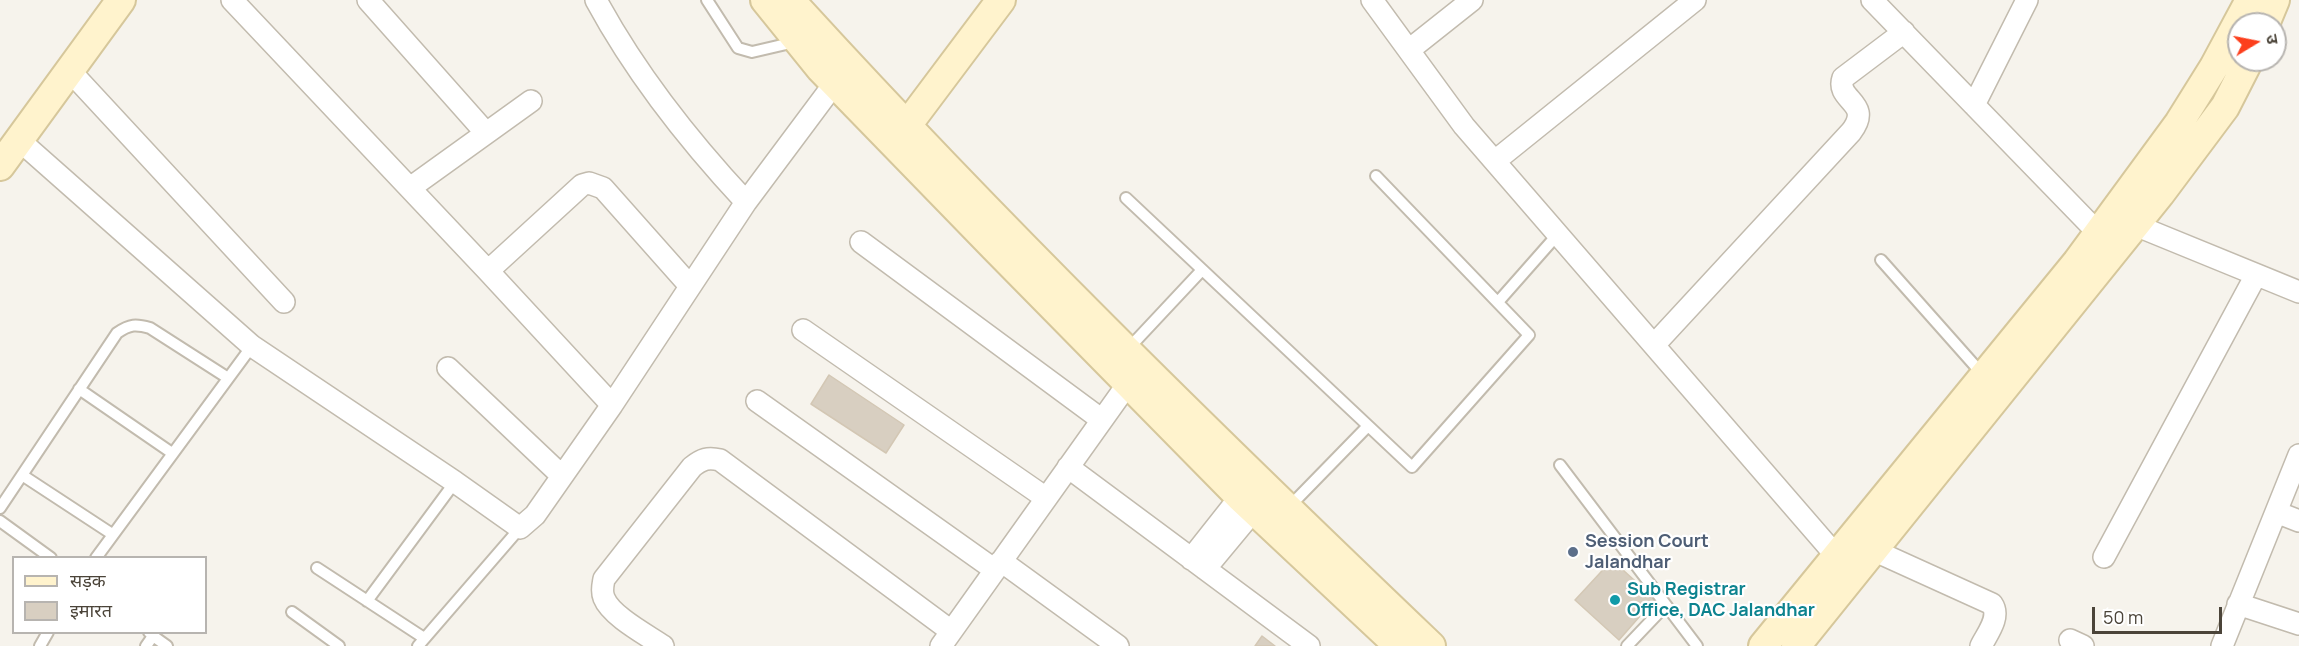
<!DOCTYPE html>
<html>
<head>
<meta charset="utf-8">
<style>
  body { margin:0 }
  #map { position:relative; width:2299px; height:646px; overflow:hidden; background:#f6f3ec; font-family:Manrope,"Noto Sans Devanagari",sans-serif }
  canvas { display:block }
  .legend { position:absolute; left:12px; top:556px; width:195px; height:78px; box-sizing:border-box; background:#fff; border:2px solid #b7b4b0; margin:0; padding:8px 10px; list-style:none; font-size:18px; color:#4b4439 }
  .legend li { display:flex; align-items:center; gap:12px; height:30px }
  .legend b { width:30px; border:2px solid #b7b4b0 }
  .north { position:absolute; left:2227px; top:12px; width:60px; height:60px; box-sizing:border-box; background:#fff; border:2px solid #b7b4b0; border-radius:50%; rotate:80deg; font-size:16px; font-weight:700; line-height:24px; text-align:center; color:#4b4439 }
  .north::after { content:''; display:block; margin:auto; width:21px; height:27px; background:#fc3f1d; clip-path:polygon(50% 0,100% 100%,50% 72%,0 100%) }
  .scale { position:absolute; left:2092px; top:607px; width:130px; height:27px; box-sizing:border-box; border:3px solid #4b4439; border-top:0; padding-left:8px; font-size:18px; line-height:21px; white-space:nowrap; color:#4b4439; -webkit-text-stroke:4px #fff; paint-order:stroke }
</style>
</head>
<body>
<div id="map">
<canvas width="2299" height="646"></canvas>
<ul class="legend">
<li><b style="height:8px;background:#fff3cd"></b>सड़क</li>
<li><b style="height:16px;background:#d8cfc1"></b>इमारत</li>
</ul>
<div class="north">उ</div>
<div class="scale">50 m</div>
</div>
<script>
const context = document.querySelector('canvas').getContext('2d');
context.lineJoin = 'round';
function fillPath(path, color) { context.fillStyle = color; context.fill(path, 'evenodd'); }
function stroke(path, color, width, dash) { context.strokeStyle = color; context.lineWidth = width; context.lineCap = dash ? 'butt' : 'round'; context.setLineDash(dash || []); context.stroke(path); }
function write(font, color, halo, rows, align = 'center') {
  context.font = font + ' Manrope,sans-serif'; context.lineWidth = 4.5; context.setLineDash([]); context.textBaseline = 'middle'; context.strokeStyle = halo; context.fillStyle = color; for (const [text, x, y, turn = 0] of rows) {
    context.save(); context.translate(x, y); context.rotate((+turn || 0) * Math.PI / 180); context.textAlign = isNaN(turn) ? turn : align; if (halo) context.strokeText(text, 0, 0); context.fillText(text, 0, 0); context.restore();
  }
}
const building = new Path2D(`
  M 829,375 L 904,425 L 886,453 L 811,404 Z
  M 1612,560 L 1655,599 L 1619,640 L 1575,600 Z
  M 1262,636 L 1275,646 L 1255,646 Z`);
fillPath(building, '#d8cfc1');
stroke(building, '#d3c7b4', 1.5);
const lane = new Path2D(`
  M 707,0 L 738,48 L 752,52 L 795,42
  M 1126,198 L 1412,467 L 1529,335 L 1376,176
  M 1881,260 L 1984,376
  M 1498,302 L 1558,234
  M 1128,349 L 1202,270
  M 79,389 L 172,453
  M 1560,465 L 1697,646
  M 22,475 L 112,534
  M 0,508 L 117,333 C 130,324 136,324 150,328 L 228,378
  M 1288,508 L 1367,427
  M 0,521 L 51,558
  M 96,558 L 252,346
  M 317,568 L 424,638
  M 367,601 L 455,482
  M 292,612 L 339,646
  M 153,636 L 167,646
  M 40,646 L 48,632
  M 146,646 L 153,636 L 149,632
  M 418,646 L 520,528
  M 1627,646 L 1666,605`);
const street = new Path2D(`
  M 232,0 L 488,271 L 612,405
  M 368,0 L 486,133
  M 596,0 C 636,74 689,141 746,202
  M 1372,0 L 1464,126 L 1845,566
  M 1872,0 L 2108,243
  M 1409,50 L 1472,0
  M 69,70 L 284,302
  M 1974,105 L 2027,0
  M 19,140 L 252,346 L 455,482 L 520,528 L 535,515 L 612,405 L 746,202 L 843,72
  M 1495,161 L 1695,0
  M 410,188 L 531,101
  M 2124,216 L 2135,225 L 2299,292
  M 861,242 L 1102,420
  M 488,271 L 582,185 L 589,183 L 603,188 L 690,286
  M 803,330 L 1046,498
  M 1654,345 L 1851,132 C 1874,102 1835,101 1843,78 L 1904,32
  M 448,368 L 562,476
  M 757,401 L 995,570
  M 1068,467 L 1309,646
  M 2276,512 L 2299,521
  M 1873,550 L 1992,604 C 2001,617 1987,634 1981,646
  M 2104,557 L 2256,275
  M 1191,559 L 1240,497
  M 1001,561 L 1118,646
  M 1205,569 L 1254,510
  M 2238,604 L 2299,624
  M 2070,640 L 2083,646
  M 663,646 C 647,635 611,616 604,598 C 601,591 603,585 604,579 L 692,467 C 702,459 708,457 720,460 L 951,631
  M 941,646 L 1137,371
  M 2222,646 L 2299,455`);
const secondary = new Path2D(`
  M 765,0 L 820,68 L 994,247 L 1240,497 L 1399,646
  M 790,0 C 994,224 1212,437 1431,646
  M 2265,24 L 2275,0
  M 896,140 L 1001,0
  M 0,166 L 121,0
  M 1763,646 L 2077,262 L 2179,123 L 2214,67 L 2250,0
  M 1796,646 L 2160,194 L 2225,107 L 2249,60`);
stroke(lane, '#c2bbae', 14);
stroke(street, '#c2bbae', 24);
stroke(secondary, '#d6c79b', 32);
stroke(lane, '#fff', 10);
stroke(street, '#fff', 21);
stroke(secondary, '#fff3cd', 28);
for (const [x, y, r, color] of [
  [1573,552,6,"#5c6f8a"],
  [1615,600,6,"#0f9aa8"]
]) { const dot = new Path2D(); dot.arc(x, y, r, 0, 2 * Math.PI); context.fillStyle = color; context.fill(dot); stroke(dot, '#fff', 2); }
write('bold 18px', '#4e5e75', '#fff', [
  ["Session Court",1585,542],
  ["Jalandhar",1585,563]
], 'left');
write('bold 18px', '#0d838f', '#fff', [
  ["Sub Registrar",1627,590],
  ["Office, DAC Jalandhar",1627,611]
], 'left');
</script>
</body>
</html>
